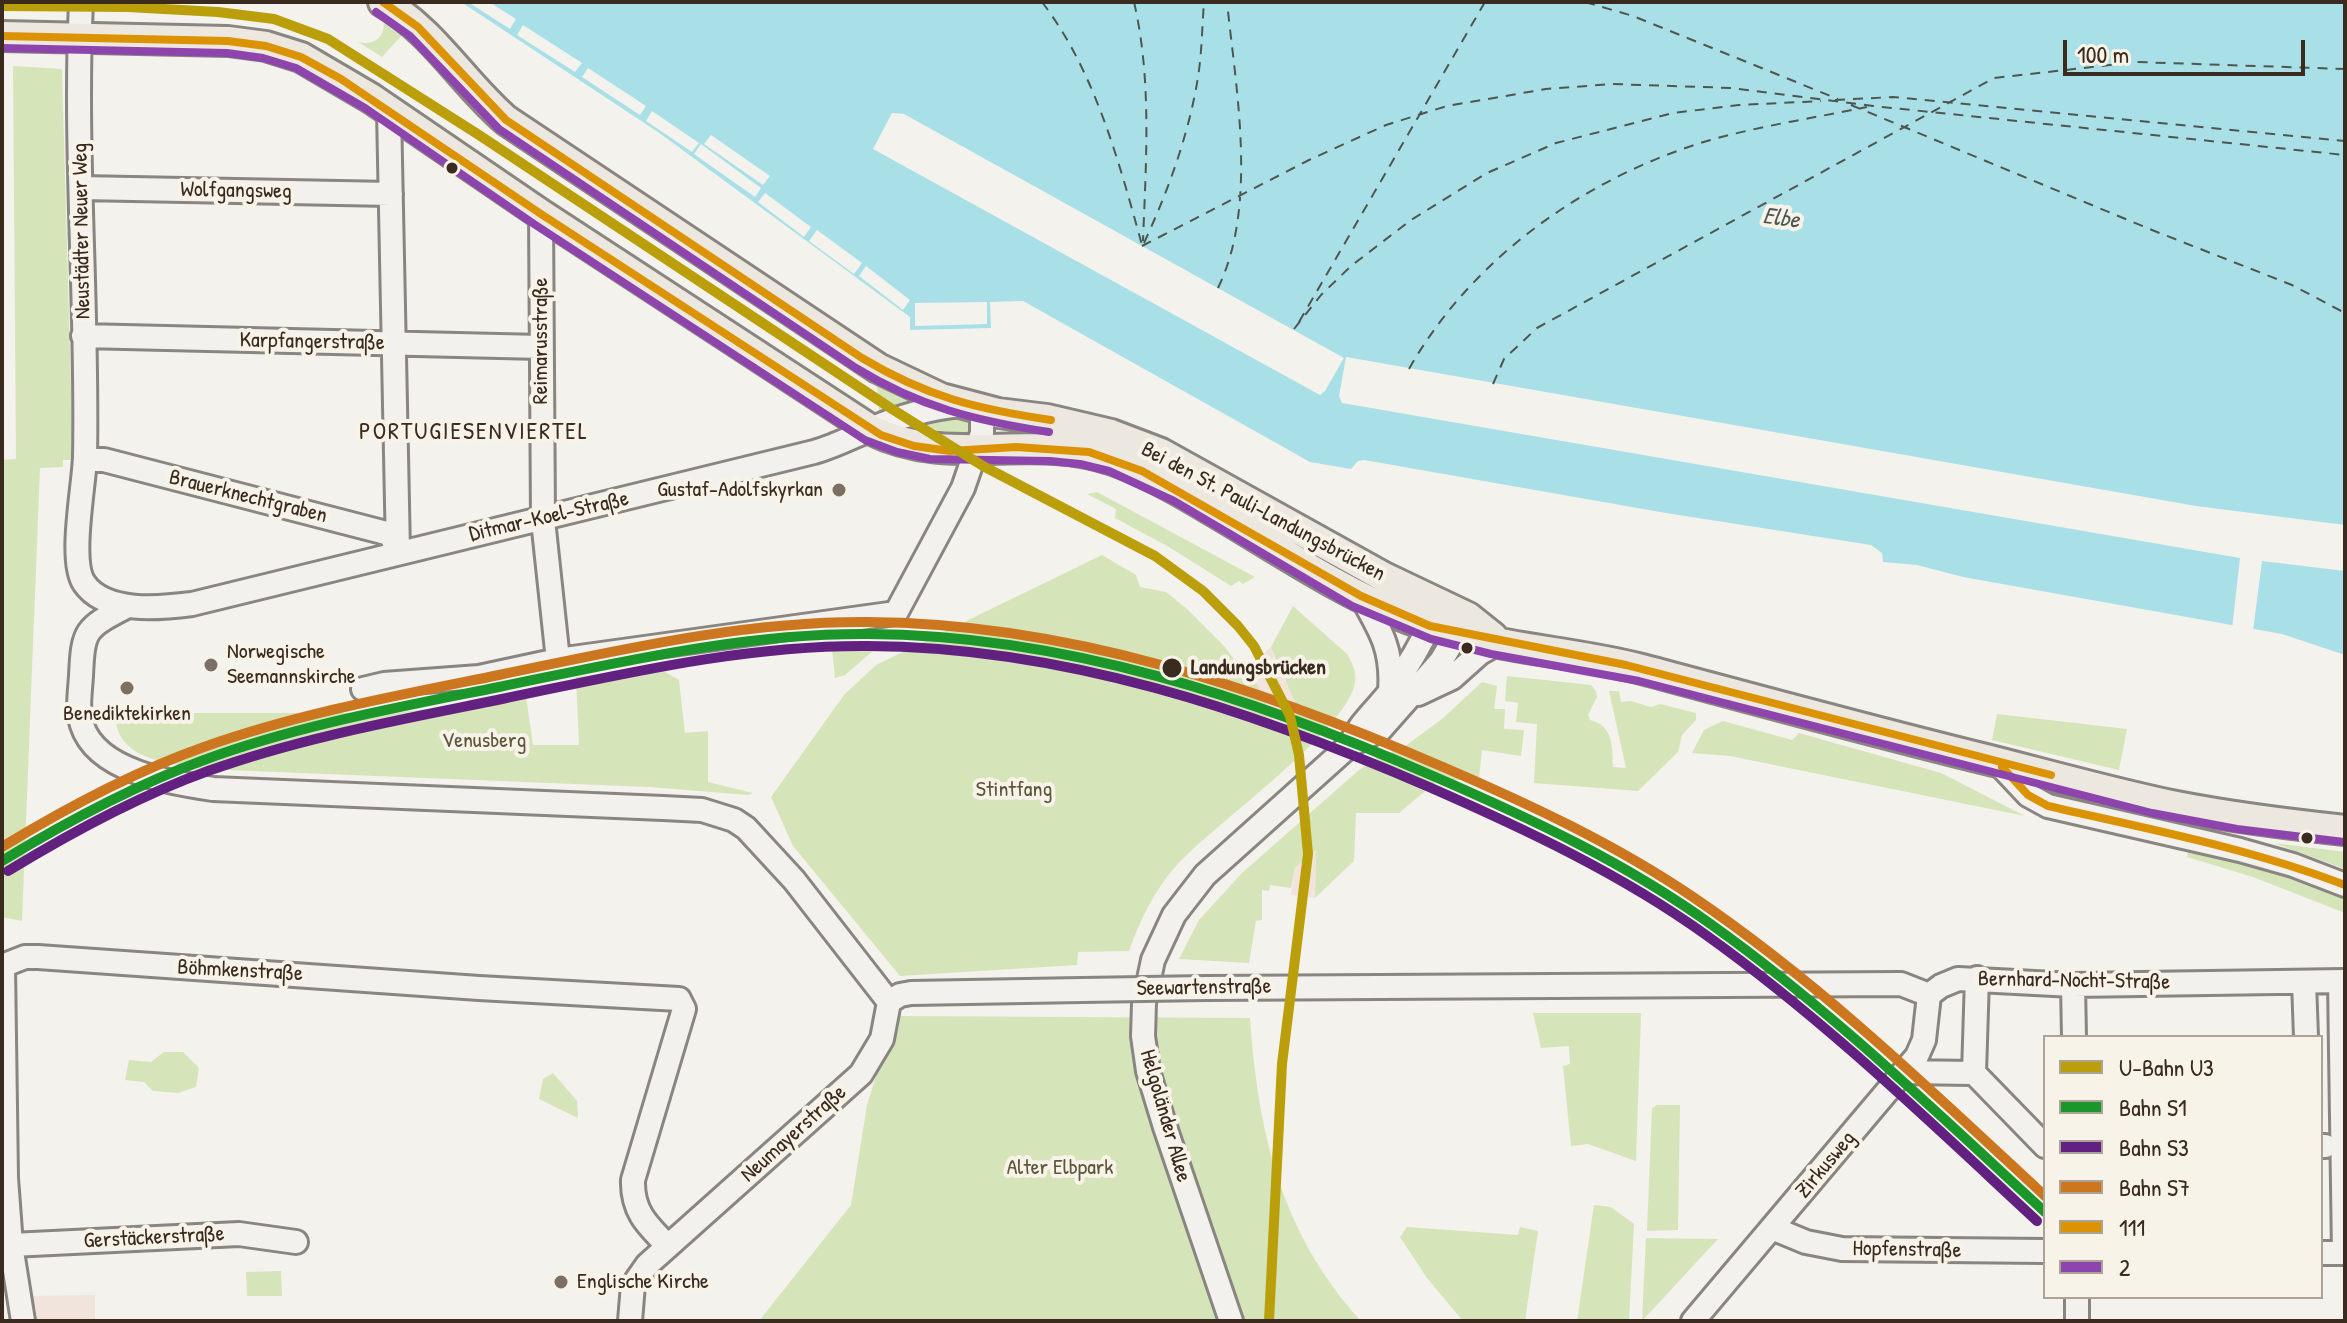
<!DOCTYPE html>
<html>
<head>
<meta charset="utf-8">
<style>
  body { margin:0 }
  #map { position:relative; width:2347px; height:1323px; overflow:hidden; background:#f4f2ec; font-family:"Patrick Hand",sans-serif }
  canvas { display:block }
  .frame { position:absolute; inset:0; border:4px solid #3b2a1e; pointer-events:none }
  .legend { position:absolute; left:2043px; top:1035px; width:280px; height:264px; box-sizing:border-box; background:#f7f3e8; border:2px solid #aca397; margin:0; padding:10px 14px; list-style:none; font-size:24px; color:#3b2a1e }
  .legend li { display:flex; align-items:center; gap:16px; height:40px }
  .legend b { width:40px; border:2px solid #aca397 }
  .scale { position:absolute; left:2063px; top:40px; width:242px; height:36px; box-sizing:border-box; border:4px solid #3b2a1e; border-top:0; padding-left:10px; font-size:24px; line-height:28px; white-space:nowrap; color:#3b2a1e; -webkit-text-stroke:6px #f7f3e8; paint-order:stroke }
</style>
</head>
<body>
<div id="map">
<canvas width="2347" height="1323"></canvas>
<div class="frame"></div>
<ul class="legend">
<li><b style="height:10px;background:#ba9e0a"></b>U-Bahn U3</li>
<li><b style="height:10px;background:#1a962b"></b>Bahn S1</li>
<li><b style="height:10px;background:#622181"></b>Bahn S3</li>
<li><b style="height:10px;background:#cc7720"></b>Bahn S7</li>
<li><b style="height:10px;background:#db9304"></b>111</li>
<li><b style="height:10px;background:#8e44ad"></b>2</li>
</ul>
<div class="scale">100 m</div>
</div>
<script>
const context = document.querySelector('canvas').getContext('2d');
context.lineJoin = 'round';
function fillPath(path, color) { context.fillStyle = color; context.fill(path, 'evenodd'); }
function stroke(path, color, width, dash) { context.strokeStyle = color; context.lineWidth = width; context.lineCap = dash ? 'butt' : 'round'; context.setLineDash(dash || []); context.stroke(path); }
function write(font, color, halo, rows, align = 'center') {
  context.font = font + ' "Patrick Hand",sans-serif'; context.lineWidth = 8; context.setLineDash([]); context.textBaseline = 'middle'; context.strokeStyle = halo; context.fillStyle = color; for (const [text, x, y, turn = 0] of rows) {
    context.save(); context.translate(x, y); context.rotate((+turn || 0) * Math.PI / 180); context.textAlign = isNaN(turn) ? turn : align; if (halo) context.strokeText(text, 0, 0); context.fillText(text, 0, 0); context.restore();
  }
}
fillPath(new Path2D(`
  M 1271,647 L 1299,712 L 1276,731 L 1270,712 L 1249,667 Z
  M 1316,850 L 1315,898 L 1291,895 L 1295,868 Z
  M 95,1295 L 95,1321 L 35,1321 L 29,1296 Z`), '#f0e4dc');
fillPath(new Path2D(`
  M 383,18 L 405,32 L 382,57 L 358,42 C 375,46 387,36 383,18 Z
  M 13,66 L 62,69 L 73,460 L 63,460 L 63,467 L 40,468 L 22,921 L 2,917 L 2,460 L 16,459 Z
  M 876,378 L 923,401 L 876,422 L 879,407 Z
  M 934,415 L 974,421 L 976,427 C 956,443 935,430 916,419 Z
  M 1097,492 L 1255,577 L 1243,584 L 1239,581 L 1231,586 L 1169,547 L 1115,518 L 1116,509 L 1087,494 Z
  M 1102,555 L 1136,575 L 1140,587 L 1166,592 L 1187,609 L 1224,646 L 1242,670 L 1249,667 L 1270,712 L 1276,731 L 1299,712 L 1271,647 L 1293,606 L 1347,654 C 1352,663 1357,672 1355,683 C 1345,733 1215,823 1176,866 C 1155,889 1139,922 1129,951 L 1078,952 L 1077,965 L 900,976 L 793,846 L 771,797 L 844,695 L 876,665 Z
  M 872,643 L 874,650 L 845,675 L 835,678 L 832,648 Z
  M 656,667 L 679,680 L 685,733 L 708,731 L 708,782 L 753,793 L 748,795 L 649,787 L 202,769 C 165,761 116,761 115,713 L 394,713 L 526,697 L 533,745 L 579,745 L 576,677 Z
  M 1507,676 L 1591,685 L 1596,691 L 1597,697 L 1588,715 L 1590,720 C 1614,726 1612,747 1613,767 L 1626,768 L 1609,691 L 1619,691 L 1621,702 L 1630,701 L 1651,707 L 1660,704 L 1696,713 L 1696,720 L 1682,735 L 1678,752 L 1638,791 L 1534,783 L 1537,724 L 1516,722 L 1518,703 L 1505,701 Z
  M 1482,682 L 1497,686 L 1494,709 L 1505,709 L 1504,729 L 1524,730 L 1521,756 L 1482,750 L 1479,779 L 1437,781 L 1399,813 L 1356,813 L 1354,861 L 1315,898 L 1316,850 L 1295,868 L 1291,888 L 1270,885 L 1269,891 L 1262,890 L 1262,920 L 1256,921 L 1249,963 L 1179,959 L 1199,920 L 1242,873 L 1359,770 L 1378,757 L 1404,747 L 1442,719 Z
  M 1997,714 L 2127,729 L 2119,770 L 1992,740 Z
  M 1723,721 L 1792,740 L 1799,733 L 1941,773 L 2025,816 L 1730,756 L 1692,753 L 1704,730 Z
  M 2274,843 L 2345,852 L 2345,869 Z
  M 2189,850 L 2297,878 L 2345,897 L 2345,913 L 2253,877 L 2187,857 Z
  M 1533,1013 L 1641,1013 L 1636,1161 L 1588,1144 L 1571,1146 L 1563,1066 L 1570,1064 L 1569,1046 L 1541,1048 Z
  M 899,1016 L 1250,1018 C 1258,1133 1281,1233 1361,1321 L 759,1321 L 851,1205 L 867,1105 L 883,1053 Z
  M 164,1052 L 183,1052 L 199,1068 L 196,1087 L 178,1093 L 153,1091 L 144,1082 L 125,1080 L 129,1060 L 151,1062 Z
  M 553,1073 L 577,1101 L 578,1118 L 539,1099 L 543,1079 Z
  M 1657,1105 L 1680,1105 L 1678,1230 L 1647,1231 L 1652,1108 Z
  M 1594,1205 L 1611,1207 L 1634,1224 L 1629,1321 L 1577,1321 Z
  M 1407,1227 L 1518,1235 L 1520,1227 L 1538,1231 L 1525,1321 L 1463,1321 L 1427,1278 L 1400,1237 Z
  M 1646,1238 L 1718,1239 L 1642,1321 Z
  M 281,1271 L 282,1296 L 247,1296 L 246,1272 Z`), '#d6e4b9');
fillPath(new Path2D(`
  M 461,2 L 2345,2 L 2345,655 L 2282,634 L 1963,577 L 1917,565 L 1883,562 L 1882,553 L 1871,545 L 1666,513 L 1364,460 L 1358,461 L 1351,469 L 1310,462 L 1023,301 L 990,302 L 991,328 L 910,330 L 910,317 L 658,132 Z`), '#a9e0e8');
fillPath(new Path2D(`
  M 468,2 L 489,2 L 516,19 L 510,29 Z
  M 523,25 L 582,63 L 575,72 L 517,35 Z
  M 588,68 L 646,106 L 640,115 L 582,77 Z
  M 652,111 L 699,143 L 692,152 L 646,121 Z
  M 892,113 L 904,114 L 1344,358 L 1325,391 L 1320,395 L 873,149 Z
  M 711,135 L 770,176 L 763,185 L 704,144 Z
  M 701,144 L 761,188 L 755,197 L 694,154 Z
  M 765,193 L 811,227 L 804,237 L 758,202 Z
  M 817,230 L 862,263 L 854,274 L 809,241 Z
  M 866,266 L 910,300 L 903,310 L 859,276 Z
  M 987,302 L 987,324 L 915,326 L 915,303 Z
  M 1346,357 L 2196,506 L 2345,525 L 2345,571 L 2262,561 L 2253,631 L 2232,629 L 2240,558 L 1342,403 L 1339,396 Z`), '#f4f2ec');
stroke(new Path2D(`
  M 1042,2 C 1095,71 1119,162 1142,245
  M 1134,2 C 1152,80 1146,161 1143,241
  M 1585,2 L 1633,16 L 1838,99
  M 1835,100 L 1893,97 L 2345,141
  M 1851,105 L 2152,230 L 2292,285 L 2345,313
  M 1144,243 C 1168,191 1189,134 1198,77 C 1202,52 1202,27 1204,2
  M 1142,246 L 1309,160 L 1386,125 L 1447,106 L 1546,89 L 1612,84 L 1732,88 L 1873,106 L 2345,155
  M 1218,288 C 1258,206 1236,90 1227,2
  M 1299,322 L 1485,2
  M 1294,329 L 1321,295 L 1351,266 L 1411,220 L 1487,173 L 1556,143 L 1673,113 L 1739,105 L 1821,101
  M 1409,369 C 1472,258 1585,178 1707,141 C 1759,126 1814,118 1867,107
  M 1493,384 L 1504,359 L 1537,328 L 1994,78 L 2137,62 L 2345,69`), '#4e5650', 2, [10, 8]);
const minor = new Path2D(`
  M 81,2 C 74,153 88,305 85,457 C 84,486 69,561 84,583 C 105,614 161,608 192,604 L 814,452 C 835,446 852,437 871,429 C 900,416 931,408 962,405
  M 389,111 L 398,552
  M 81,188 L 391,194
  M 541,214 L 543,520 L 558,660
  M 83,336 L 541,347
  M 85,460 L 104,460 L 390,534 L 398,551
  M 1361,596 C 1381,631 1393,650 1390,691
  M 126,607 C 85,628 83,630 81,676 C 80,692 77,709 82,725 C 97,772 172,783 213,789 L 663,808 L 702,810 L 734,820 L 746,828 L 794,880 L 889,1002
  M 363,689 L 384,684 L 479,677 L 558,660 L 896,613 L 963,488 L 982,433 L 982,410
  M 1418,694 L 1452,678 L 1480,653 L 1500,642
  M 1351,743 C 1360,722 1378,708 1392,689 C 1410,664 1423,640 1436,613
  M 1997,762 L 2028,795 L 2048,806 L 2240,850 L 2293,865 L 2345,885
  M 2,966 L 25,957 L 38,957 L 479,988 L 679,999 L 684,1009 L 633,1180 C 632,1211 647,1225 667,1245
  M 3,966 L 6,1178 L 11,1245 L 23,1321
  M 2304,982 L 2306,1037
  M 2340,982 L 2344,1253
  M 2073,985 L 2074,1037
  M 1206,988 L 1901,984 L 1929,995
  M 1929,995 L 1941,986 L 1958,979 L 2073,985 L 2345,981
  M 889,1002 L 900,995 L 911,993 L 1082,990
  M 1904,1072 L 1974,1073 L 2045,1146
  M 1974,1073 L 1977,978
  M 2321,1146 L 2325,1146
  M 1772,1228 L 1806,1242 L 1842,1249 L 2045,1251
  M 11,1245 L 239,1234 L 296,1242
  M 2321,1253 L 2345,1253
  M 2077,1297 L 2077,1321
  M 630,1321 L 633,1285 L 647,1265 L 861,1074 L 882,1039 L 889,1002
  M 1231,1321 L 1165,1127 L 1148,1071 L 1143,1036 L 1144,1003 L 1153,960 L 1174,915 L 1205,875 L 1350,745 L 1380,730 L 1441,661 L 1465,621
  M 1693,1321 L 1917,1056 L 1924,1040 L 1929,995`);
const major = new Path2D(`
  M 383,2 C 434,31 462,82 506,120 L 878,368 L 941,398 L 998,413 L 1047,419 L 1111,434 L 1161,453 L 1384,577 L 1468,617 L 1493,637
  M 2,36 L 228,41 L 266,46 L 301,57 L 371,98 L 541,214 L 870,429 C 952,470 1029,431 1113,460 C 1150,473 1184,493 1217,513 C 1278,549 1340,591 1407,618 C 1481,648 1565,649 1642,669 C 1762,701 1882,734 2002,763 C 2060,778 2118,794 2176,806 C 2232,817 2289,824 2345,830`);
stroke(minor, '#898580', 28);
stroke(major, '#898580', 34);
stroke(minor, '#f2f1ed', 22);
stroke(major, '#ede8df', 28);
const minorBridge = new Path2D(`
  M 1082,990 L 1206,988`);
stroke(minorBridge, '#898580', 28, []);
stroke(minorBridge, '#f2f1ed', 22);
stroke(new Path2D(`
  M 383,2 L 418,27 L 506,120 L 862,358 C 927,397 977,409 1051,420
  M 2,36 L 228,41 L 266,46 L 301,57 L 341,79 L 541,214 L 881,435 L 914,446 L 950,451 L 1016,447 L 1089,452 L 1142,471 L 1361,596 L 1430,626 L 1626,665 L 2051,775
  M 2002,767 L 2028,795 L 2048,806 C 2148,829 2249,848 2345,885`), '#db9304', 8);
stroke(new Path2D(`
  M 376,12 L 410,36 L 499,129 L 856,368 C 919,407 977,421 1049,432
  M 2,48 L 227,53 L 263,58 L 296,68 L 365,108 L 534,224 L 865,440 L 897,452 L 930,459 L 1050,461 L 1080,464 L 1109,471 L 1174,501 L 1352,606 L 1431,639 L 1491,654 L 1639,681 L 2152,813 L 2237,829 L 2344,842`), '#8e44ad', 8);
stroke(new Path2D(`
  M 2,861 C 66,822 133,786 204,760 C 299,725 400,707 499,687 C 621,662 743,633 868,634 C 1065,635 1254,698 1433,776 C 1530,818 1626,863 1712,925 C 1831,1010 1937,1113 2045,1212`), '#1a962b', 10);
stroke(new Path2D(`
  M 8,871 C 72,832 138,796 208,771 C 303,737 404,719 502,699 C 623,674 744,645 868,646 C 1064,647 1251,710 1429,787 C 1525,829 1621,874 1706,935 C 1825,1020 1930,1122 2037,1221`), '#622181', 10);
stroke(new Path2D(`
  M 2,847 C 66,808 133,772 204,747 C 300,713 400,695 499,675 C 620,650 743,621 867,622 C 1069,623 1260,688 1443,767 C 1529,804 1615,844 1693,897 C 1820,983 1932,1091 2045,1196`), '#cc7720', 10);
stroke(new Path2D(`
  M 2,6 L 128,7 L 218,12 L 274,19 L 328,39 L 479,135 L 892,409 L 983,466 L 1155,556 L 1203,591 L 1238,626 L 1254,646 L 1290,716 L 1299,755 L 1308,854 L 1282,1064 L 1269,1321`), '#ba9e0a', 10);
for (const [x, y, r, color] of [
  [452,168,7,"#3b2a1e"],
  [839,490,8,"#7c7066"],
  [1467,648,7,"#3b2a1e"],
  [211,665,8,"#7c7066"],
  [1172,668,11,"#3b2a1e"],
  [127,688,8,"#7c7066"],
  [2307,838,7,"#3b2a1e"],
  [561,1282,8,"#7c7066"]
]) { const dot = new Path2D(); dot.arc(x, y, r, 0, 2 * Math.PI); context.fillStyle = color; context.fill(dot); stroke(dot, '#f7f3e8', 3); }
write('22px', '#3b2a1e', '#f7f3e8', [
  ["Wolfgangsweg",236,191,1],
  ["Neustädter Neuer Weg",82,231,-91],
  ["Reimarusstraße",541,341,-90],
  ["Karpfangerstraße",312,342,1],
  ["Brauerknechtgraben",248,497,14],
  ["Bei den St. Pauli-Landungsbrücken",1263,512,28],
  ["Ditmar-Koel-Straße",549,517,-13],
  ["Böhmkenstraße",240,971,3],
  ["Bernhard-Nocht-Straße",2074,981,1],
  ["Seewartenstraße",1204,988,-1],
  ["Helgoländer Allee",1165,1116,74],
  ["Neumayerstraße",794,1134,-42],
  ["Zirkusweg",1826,1165,-50],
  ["Gerstäckerstraße",154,1238,-3],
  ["Hopfenstraße",1907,1250,1]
]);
write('22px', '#3b2a1e', '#f7f3e8', [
  ["Gustaf-Adolfskyrkan",823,490,"right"],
  ["Norwegische",227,652],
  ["Seemannskirche",227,677],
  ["Benediktekirken",127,714,"center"],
  ["Englische Kirche",577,1282]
], 'left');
write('bold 22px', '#3b2a1e', '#f7f3e8', [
  ["Landungsbrücken",1191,668]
], 'left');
write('22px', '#5c563a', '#f7f3e8', [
  ["Venusberg",484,741],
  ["Stintfang",1014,790],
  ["Alter Elbpark",1060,1168]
]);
write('italic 24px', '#4e5650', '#f7f3e8', [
  ["Elbe",1781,219,8]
]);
context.letterSpacing = '2px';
write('24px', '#3b2a1e', '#f7f3e8', [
  ["PORTUGIESENVIERTEL",474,433]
]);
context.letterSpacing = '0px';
</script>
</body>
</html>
